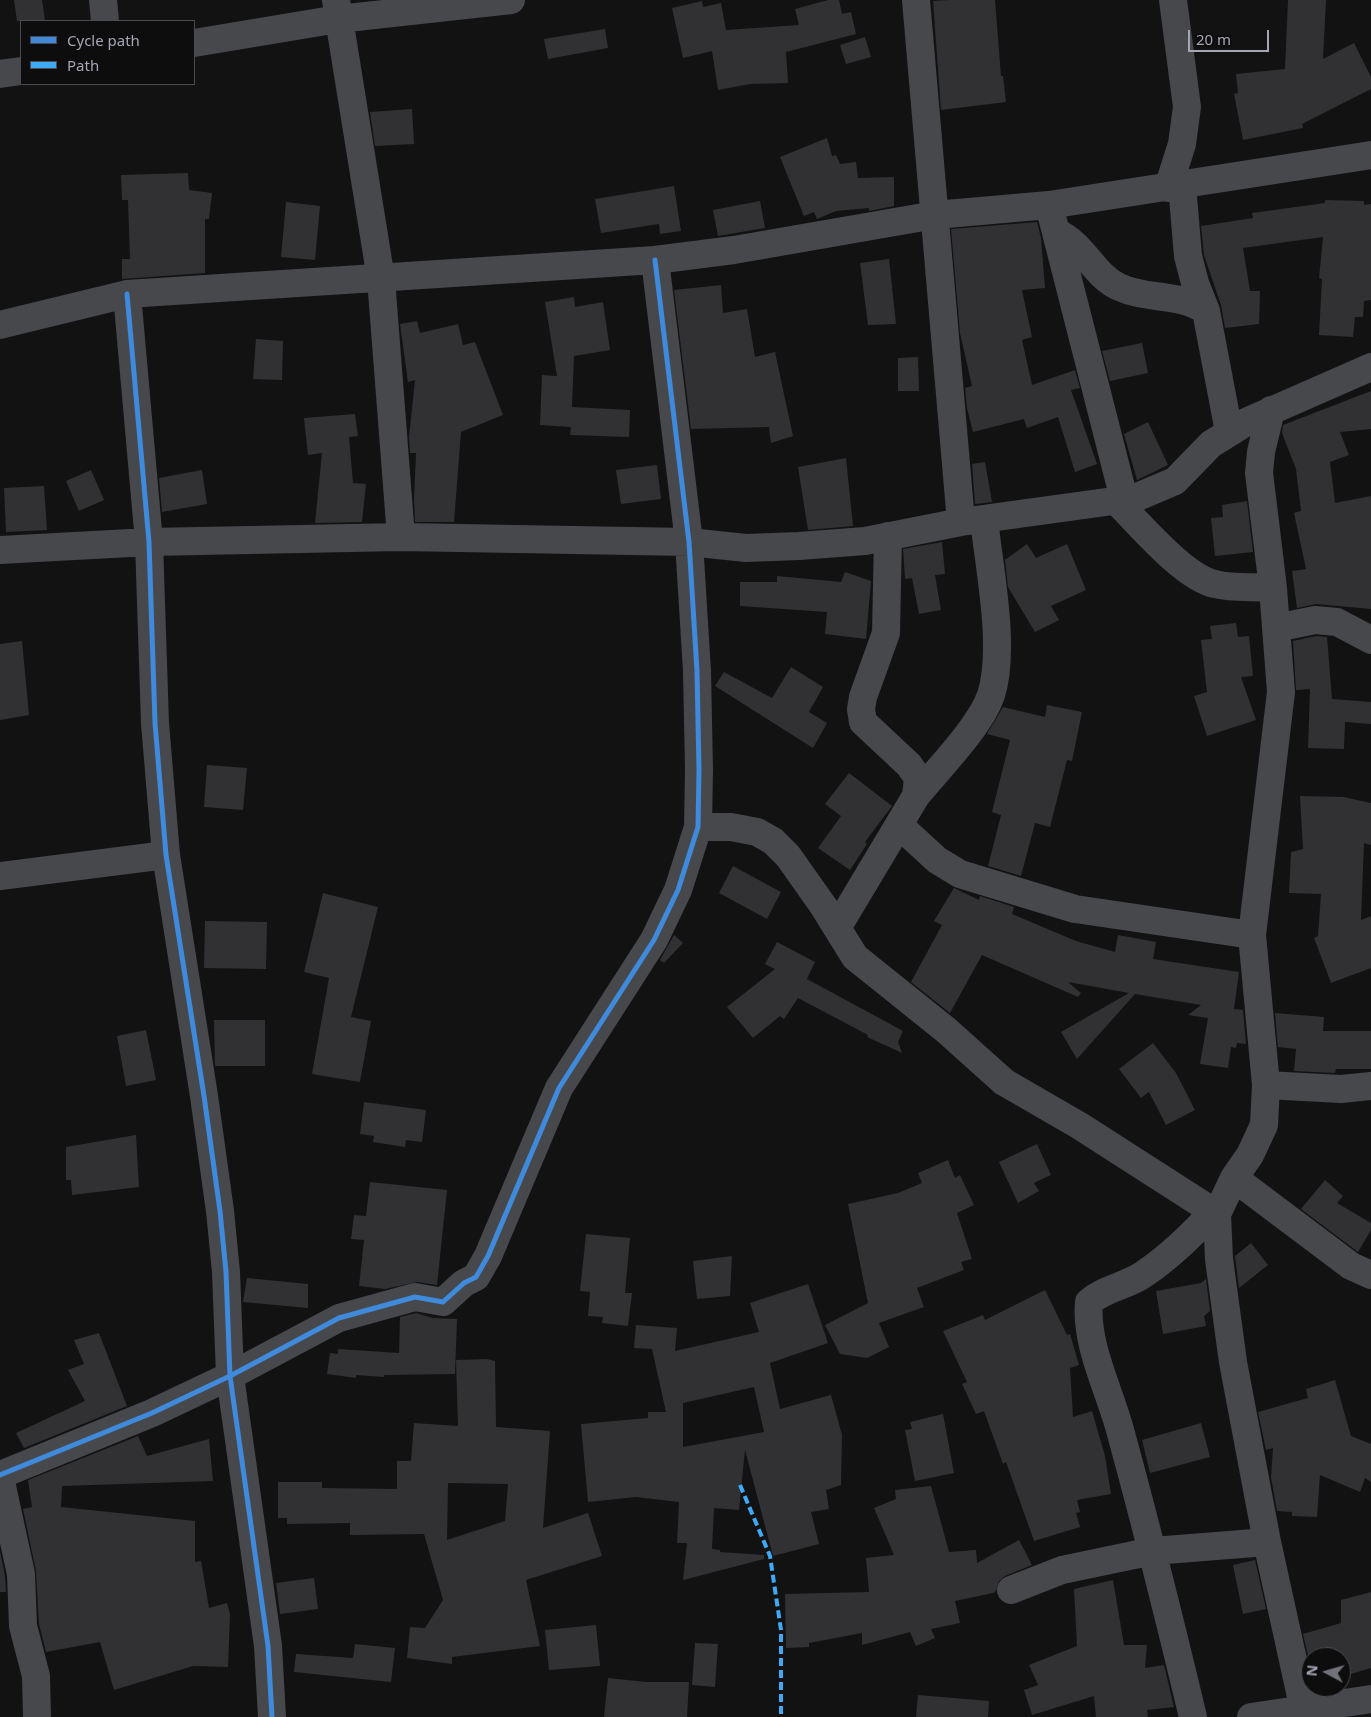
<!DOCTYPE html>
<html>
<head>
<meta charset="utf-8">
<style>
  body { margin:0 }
  #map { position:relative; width:1371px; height:1717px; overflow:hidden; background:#121213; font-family:"Noto Sans",sans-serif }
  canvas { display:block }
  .legend { position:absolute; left:20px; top:20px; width:175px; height:65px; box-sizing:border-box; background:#0d0d0e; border:1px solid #4a4a50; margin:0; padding:6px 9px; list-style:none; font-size:15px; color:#a5a6b3 }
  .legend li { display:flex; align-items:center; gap:10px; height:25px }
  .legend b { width:25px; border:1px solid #4a4a50 }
  .north { position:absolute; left:1301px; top:1647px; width:50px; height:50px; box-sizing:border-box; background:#0d0d0e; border:1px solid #4a4a50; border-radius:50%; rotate:276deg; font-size:14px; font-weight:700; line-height:20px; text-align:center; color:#a5a6b3 }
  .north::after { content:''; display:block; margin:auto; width:18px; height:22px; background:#72727b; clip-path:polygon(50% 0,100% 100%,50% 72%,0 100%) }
  .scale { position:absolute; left:1188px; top:30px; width:81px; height:22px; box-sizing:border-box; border:2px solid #a5a6b3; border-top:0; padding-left:6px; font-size:15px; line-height:18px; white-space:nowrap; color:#a5a6b3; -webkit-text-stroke:4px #0d0d0e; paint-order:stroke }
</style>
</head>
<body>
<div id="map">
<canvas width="1371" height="1717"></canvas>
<ul class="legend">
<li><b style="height:6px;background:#408adc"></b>Cycle path</li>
<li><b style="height:6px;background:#3fa9f5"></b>Path</li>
</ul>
<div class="north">N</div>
<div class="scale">20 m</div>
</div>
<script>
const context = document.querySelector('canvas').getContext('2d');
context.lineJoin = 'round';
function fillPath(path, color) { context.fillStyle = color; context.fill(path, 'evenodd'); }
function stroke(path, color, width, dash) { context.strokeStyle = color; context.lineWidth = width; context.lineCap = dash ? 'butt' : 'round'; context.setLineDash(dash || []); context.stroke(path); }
fillPath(new Path2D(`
  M 14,0 L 42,0 L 45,21 L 17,21 Z
  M 828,0 L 839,0 L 842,14 L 851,12 L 856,34 L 786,52 L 788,83 L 750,84 L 718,90 L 712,51 L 683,58 L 672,8 L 702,1 L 703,7 L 721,3 L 726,30 L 799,25 L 795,9 Z
  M 950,0 L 995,0 L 1001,76 L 1003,76 L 1006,102 L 941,110 L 933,1 Z
  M 1288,0 L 1326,0 L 1323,59 L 1354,43 L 1371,77 L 1371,89 L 1302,124 L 1303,128 L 1243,140 L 1234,94 L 1238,93 L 1236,74 L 1285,69 Z
  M 605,29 L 608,48 L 548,59 L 544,39 Z
  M 865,37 L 871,57 L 846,64 L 840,45 Z
  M 412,109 L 414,144 L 375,146 L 370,112 Z
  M 827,138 L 832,156 L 836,155 L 840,164 L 856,162 L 858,178 L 894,177 L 894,206 L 869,211 L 869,208 L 836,211 L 817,219 L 814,212 L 804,216 L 780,157 Z
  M 188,173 L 189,190 L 212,193 L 209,219 L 205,219 L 205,273 L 122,279 L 122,259 L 130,259 L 128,200 L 122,200 L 121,175 Z
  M 674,186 L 681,231 L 660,234 L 659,224 L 601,233 L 595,199 Z
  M 1325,200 L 1364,201 L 1364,205 L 1371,204 L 1371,300 L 1364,301 L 1363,317 L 1355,317 L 1353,337 L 1319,335 L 1322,279 L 1319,278 L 1323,237 L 1243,248 L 1250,291 L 1260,291 L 1259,324 L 1225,328 L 1221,305 L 1204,255 L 1201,226 L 1253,218 L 1252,213 L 1325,203 Z
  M 760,201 L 765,228 L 718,236 L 713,210 Z
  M 286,202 L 320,206 L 315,260 L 281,257 Z
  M 1037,222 L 1041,238 L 1045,288 L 1022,290 L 1032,337 L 1022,340 L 1032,385 L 1075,370 L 1080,388 L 1071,390 L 1097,464 L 1075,472 L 1058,417 L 1027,428 L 1024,419 L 973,432 L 967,408 L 965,388 L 972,386 L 960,333 L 951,229 Z
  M 889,259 L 896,324 L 868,325 L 860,263 Z
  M 721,285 L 723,313 L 747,309 L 755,357 L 775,352 L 793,436 L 771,443 L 769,427 L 691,429 L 674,290 Z
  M 574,297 L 575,307 L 603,302 L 610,350 L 574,356 L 572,407 L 630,410 L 629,437 L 570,435 L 571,427 L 540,425 L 542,375 L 557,376 L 545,302 Z
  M 417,321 L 420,333 L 458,324 L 463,345 L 475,342 L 503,415 L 461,432 L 454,522 L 415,522 L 414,498 L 416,453 L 410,453 L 409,437 L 415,380 L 408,382 L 400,324 Z
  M 256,339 L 283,341 L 282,380 L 253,379 Z
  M 1142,343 L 1148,373 L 1110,381 L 1102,351 Z
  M 918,357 L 919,391 L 898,391 L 898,358 Z
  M 1371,391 L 1371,429 L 1340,432 L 1349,455 L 1330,462 L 1335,503 L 1371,496 L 1371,609 L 1316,604 L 1297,608 L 1292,571 L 1306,569 L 1294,513 L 1301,511 L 1296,469 L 1282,433 L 1283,425 Z
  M 355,414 L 358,436 L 349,437 L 353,483 L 366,484 L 362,522 L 315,523 L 322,453 L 308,455 L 304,418 Z
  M 1148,422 L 1168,465 L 1137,480 L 1124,434 Z
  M 846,458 L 853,526 L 808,530 L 798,467 Z
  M 985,462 L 992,502 L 975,504 L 972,464 Z
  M 657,465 L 661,499 L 621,504 L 616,470 Z
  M 91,470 L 104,500 L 79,511 L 66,481 Z
  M 202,470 L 207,504 L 162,512 L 159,478 Z
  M 44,486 L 47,530 L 6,532 L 4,488 Z
  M 1247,501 L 1253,552 L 1215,556 L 1211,518 L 1223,517 L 1222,505 Z
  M 942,542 L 945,574 L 935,575 L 941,610 L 919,614 L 912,578 L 905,579 L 903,549 Z
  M 1027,544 L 1036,558 L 1067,544 L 1086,590 L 1051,606 L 1059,620 L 1035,632 L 1008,587 L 1005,560 Z
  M 845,572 L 871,581 L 866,639 L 825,634 L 827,612 L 740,606 L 740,582 L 777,582 L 777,576 L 841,582 Z
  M 1236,623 L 1238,637 L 1249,636 L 1253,676 L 1241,677 L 1256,720 L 1207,736 L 1194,696 L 1207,692 L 1201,640 L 1212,639 L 1210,626 Z
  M 1316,636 L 1327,637 L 1332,699 L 1371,702 L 1371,724 L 1345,722 L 1344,749 L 1308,748 L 1310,689 L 1296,690 L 1293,641 Z
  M 22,641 L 29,715 L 0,720 L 0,644 Z
  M 791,667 L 823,687 L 809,712 L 827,723 L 813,748 L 715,686 L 724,672 L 772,698 Z
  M 1047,705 L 1082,712 L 1072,761 L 1067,760 L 1050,827 L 1035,823 L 1021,876 L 988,866 L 1001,815 L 992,812 L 1010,740 L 987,734 L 1003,707 L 1045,717 Z
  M 207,765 L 247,768 L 243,810 L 204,807 Z
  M 849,773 L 892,806 L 865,842 L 867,844 L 850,870 L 818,848 L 841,816 L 825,804 Z
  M 1300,796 L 1343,797 L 1371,803 L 1371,845 L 1364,843 L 1361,920 L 1371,916 L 1371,968 L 1331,983 L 1314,938 L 1318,936 L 1321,894 L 1289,893 L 1291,852 L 1303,849 Z
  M 733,866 L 781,892 L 767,919 L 719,893 Z
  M 954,888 L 979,900 L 980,896 L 1014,907 L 1012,914 L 1076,941 L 1115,952 L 1118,935 L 1156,942 L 1153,959 L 1239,972 L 1234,1009 L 1243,1010 L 1246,1044 L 1237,1043 L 1236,1048 L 1231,1047 L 1228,1068 L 1200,1064 L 1208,1018 L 1188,1015 L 1201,1005 L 1135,994 L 1077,1059 L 1061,1032 L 1129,993 L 1068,982 L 1081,993 L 1078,997 L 982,955 L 950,1013 L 911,982 L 942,925 L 934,921 Z
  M 323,893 L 378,907 L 351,1017 L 371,1021 L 360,1082 L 312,1074 L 329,978 L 304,972 Z
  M 205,921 L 267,922 L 266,969 L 204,968 Z
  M 674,935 L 683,943 L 664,963 L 660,960 Z
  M 777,942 L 815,962 L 807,979 L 903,1031 L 898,1042 L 902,1053 L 867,1037 L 868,1035 L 798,998 L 784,1019 L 780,1016 L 753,1038 L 727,1007 L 775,969 L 765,964 Z
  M 1275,1013 L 1324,1017 L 1323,1031 L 1371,1031 L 1371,1069 L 1336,1069 L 1335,1073 L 1294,1071 L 1296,1049 L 1278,1047 Z
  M 214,1020 L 265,1020 L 265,1066 L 215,1066 Z
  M 146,1030 L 156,1080 L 126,1086 L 117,1036 Z
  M 1153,1043 L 1176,1073 L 1195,1110 L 1166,1125 L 1149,1092 L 1141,1098 L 1119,1069 Z
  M 364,1102 L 426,1110 L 422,1142 L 406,1140 L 405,1147 L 373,1142 L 374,1136 L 360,1134 Z
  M 136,1135 L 139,1187 L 72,1195 L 71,1180 L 66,1180 L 66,1147 Z
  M 1037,1144 L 1051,1175 L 1034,1183 L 1039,1191 L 1018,1203 L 999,1162 Z
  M 948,1160 L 955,1178 L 960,1175 L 974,1205 L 957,1213 L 972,1259 L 961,1262 L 964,1270 L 917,1288 L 924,1307 L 879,1323 L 889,1347 L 867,1358 L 840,1354 L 825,1325 L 868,1303 L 848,1204 L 898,1193 L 922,1183 L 918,1173 Z
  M 1325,1180 L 1343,1196 L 1337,1203 L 1371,1223 L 1371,1230 L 1358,1252 L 1301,1209 Z
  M 370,1182 L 447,1190 L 437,1285 L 417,1282 L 385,1289 L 359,1286 L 364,1240 L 351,1239 L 354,1215 L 366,1216 Z
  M 586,1234 L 630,1238 L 625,1293 L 632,1293 L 628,1326 L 602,1323 L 603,1317 L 588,1316 L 590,1292 L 580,1291 Z
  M 1251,1243 L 1268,1265 L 1239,1288 L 1235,1256 Z
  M 732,1256 L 730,1296 L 697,1299 L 693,1261 Z
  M 247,1278 L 308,1284 L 308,1308 L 243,1302 Z
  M 1206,1279 L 1210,1311 L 1204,1316 L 1206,1326 L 1163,1334 L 1156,1291 L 1201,1283 Z
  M 808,1284 L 828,1343 L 770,1363 L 780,1409 L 831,1395 L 842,1435 L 841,1485 L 826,1490 L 829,1509 L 811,1512 L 819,1544 L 773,1556 L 745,1450 L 739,1510 L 714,1508 L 712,1549 L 720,1550 L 720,1552 L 764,1555 L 764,1559 L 683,1580 L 687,1543 L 677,1543 L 679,1502 L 636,1497 L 588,1502 L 581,1424 L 648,1418 L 648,1412 L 666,1412 L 652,1349 L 634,1348 L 636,1325 L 677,1328 L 675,1351 L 759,1332 L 750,1303 ZM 754,1387 L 764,1432 L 683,1447 L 683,1403 Z
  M 1045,1290 L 1067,1335 L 1070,1334 L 1079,1365 L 1070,1368 L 1073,1417 L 1092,1411 L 1105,1456 L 1111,1494 L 1077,1500 L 1080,1512 L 1076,1513 L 1080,1527 L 1034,1541 L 1006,1462 L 1003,1464 L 984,1411 L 976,1414 L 962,1384 L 967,1382 L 943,1331 L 983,1315 L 985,1320 Z
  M 416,1313 L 433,1318 L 457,1319 L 455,1374 L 384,1375 L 384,1377 L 356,1375 L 356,1378 L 327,1374 L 330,1353 L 338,1354 L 338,1349 L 399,1353 L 400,1317 Z
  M 99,1333 L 127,1406 L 24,1448 L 16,1433 L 85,1401 L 68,1370 L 84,1364 L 74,1340 Z
  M 487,1359 L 495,1361 L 496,1427 L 550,1431 L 543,1528 L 588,1513 L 602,1556 L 526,1580 L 540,1646 L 452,1657 L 452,1664 L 407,1658 L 410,1627 L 425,1628 L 443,1600 L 424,1534 L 350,1535 L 350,1523 L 287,1524 L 287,1518 L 278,1518 L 278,1482 L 322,1482 L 322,1488 L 397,1489 L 397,1461 L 411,1461 L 414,1423 L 458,1426 L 456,1360 ZM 448,1483 L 508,1484 L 505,1521 L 447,1540 Z
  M 1335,1380 L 1351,1436 L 1371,1444 L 1371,1482 L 1365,1478 L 1360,1492 L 1320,1475 L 1317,1517 L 1292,1516 L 1292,1512 L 1277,1511 L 1271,1477 L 1273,1448 L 1266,1450 L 1258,1412 L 1308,1398 L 1306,1389 Z
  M 943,1414 L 954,1473 L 915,1481 L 905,1430 L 912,1429 L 910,1422 Z
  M 1201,1423 L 1210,1457 L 1150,1473 L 1142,1440 Z
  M 138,1436 L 147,1456 L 209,1439 L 213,1481 L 62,1486 L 61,1507 L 195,1521 L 195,1562 L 201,1561 L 209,1608 L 227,1603 L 230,1614 L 228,1667 L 193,1666 L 114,1690 L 100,1642 L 46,1652 L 39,1624 L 36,1571 L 23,1509 L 32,1507 L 28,1480 Z
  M 931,1486 L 949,1552 L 976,1550 L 977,1563 L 1019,1540 L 1032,1565 L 1005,1576 L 999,1581 L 996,1591 L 993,1593 L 955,1601 L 960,1623 L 931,1629 L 935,1638 L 916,1646 L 910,1632 L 862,1645 L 862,1633 L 809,1643 L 809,1647 L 786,1648 L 785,1594 L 869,1592 L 866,1558 L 894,1555 L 874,1508 L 896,1499 L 895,1490 Z
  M 0,1551 L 5,1576 L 6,1592 L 0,1592 Z
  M 1255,1560 L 1266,1609 L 1243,1614 L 1233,1565 Z
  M 314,1578 L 318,1609 L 280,1614 L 276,1583 Z
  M 1113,1580 L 1124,1645 L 1147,1645 L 1145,1668 L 1164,1665 L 1174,1707 L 1147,1710 L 1148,1717 L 1096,1717 L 1094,1696 L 1032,1715 L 1024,1690 L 1038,1685 L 1029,1665 L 1077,1646 L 1074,1589 Z
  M 1371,1592 L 1371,1668 L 1341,1677 L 1341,1657 L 1311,1657 L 1311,1669 L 1303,1634 L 1341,1623 L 1341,1600 Z
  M 596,1625 L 600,1666 L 549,1670 L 545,1630 Z
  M 695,1643 L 718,1644 L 715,1687 L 692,1685 Z
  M 355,1644 L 395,1648 L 391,1682 L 294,1672 L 296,1654 L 353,1658 Z
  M 608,1678 L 646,1682 L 689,1682 L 687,1717 L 604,1717 Z
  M 918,1695 L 989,1701 L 988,1717 L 916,1717 Z`), '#313134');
stroke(new Path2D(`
  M 103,0 L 105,21
  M 336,0 L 381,279 L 401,537
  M 916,0 L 961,522
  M 194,43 L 338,19 L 511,0
  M 0,74 L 21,71
  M 1182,185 L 1188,256 L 1195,283 L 1206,311 L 1229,432
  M 1168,188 L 1182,144 L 1187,107 L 1173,0
  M 1049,205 L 1124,499
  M 1056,232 C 1086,246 1092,274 1119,287 C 1147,300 1181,293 1206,311
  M 127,294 L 149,542 L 155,723 L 166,855 L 204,1096 L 220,1211 L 226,1272 L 230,1376 L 268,1646 L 272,1717
  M 0,325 L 127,294 L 655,260 L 734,250 L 935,215 L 1049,205 L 1371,155
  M 1271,410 L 1261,452 L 1259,473 L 1273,588 L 1281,692 L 1252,935 L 1266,1085 L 1264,1125 L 1250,1155 L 1234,1178 L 1217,1214 L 1219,1259 L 1233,1362 L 1267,1542 L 1304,1710
  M 1116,501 C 1140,524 1183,577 1215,584 C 1234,589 1254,586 1273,588
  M 0,550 L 149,542 L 401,537 L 689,542 L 746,548 L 799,546 L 865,541 L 961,522 L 1135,498 L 1175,481 L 1211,444 L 1248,421 L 1371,367
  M 1276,628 L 1315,620 L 1337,622 L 1371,640
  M 916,796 C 938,769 980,727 991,695 C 1006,648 989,568 984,519
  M 900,826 L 937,860 L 960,874 L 1075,909 L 1252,935
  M 698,827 L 731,827 L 757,832 L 773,841 L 788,856 L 824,907 L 855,957 L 946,1030 L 1004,1082 L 1080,1126 L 1217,1214
  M 0,876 L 166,855
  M 837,928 L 916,796 L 918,778 L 909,765 L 863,722 L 861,709 L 863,697 L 886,633 L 888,536
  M 1266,1085 L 1341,1089 L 1371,1086
  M 1234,1178 L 1351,1266 L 1371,1275
  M 0,1475 L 152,1413 L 230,1376 L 339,1318 L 415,1297 L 443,1302 L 464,1283 L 476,1277 L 488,1256 L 559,1088 L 654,940 L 678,890 L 698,827 L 699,770 L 697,671 L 689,542 L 655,260
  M 0,1477 L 21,1574 L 23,1626 L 36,1676 L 37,1717
  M 1011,1590 L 1062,1570 L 1153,1551 L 1267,1542
  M 1193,1717 C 1170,1621 1146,1525 1120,1430 C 1109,1389 1085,1344 1089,1302 C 1105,1288 1127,1286 1144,1274 C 1169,1257 1193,1234 1213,1212
  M 1251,1717 L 1371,1699`), '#47484b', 28);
stroke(new Path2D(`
  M 740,1485 L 770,1556 L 781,1630 L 781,1717`), '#3fa9f5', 4, [8, 4]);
stroke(new Path2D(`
  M 127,294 L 149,542 L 155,723 L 166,855 L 204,1096 L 220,1211 L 226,1272 L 230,1376 L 268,1646 L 272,1717
  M 0,1475 L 152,1413 L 230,1376 L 339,1318 L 415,1297 L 443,1302 L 464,1283 L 476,1277 L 488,1256 L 559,1088 L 654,940 L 678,890 L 698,827 L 699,770 L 697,671 L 689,542 L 655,260`), '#408adc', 5);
</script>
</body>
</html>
